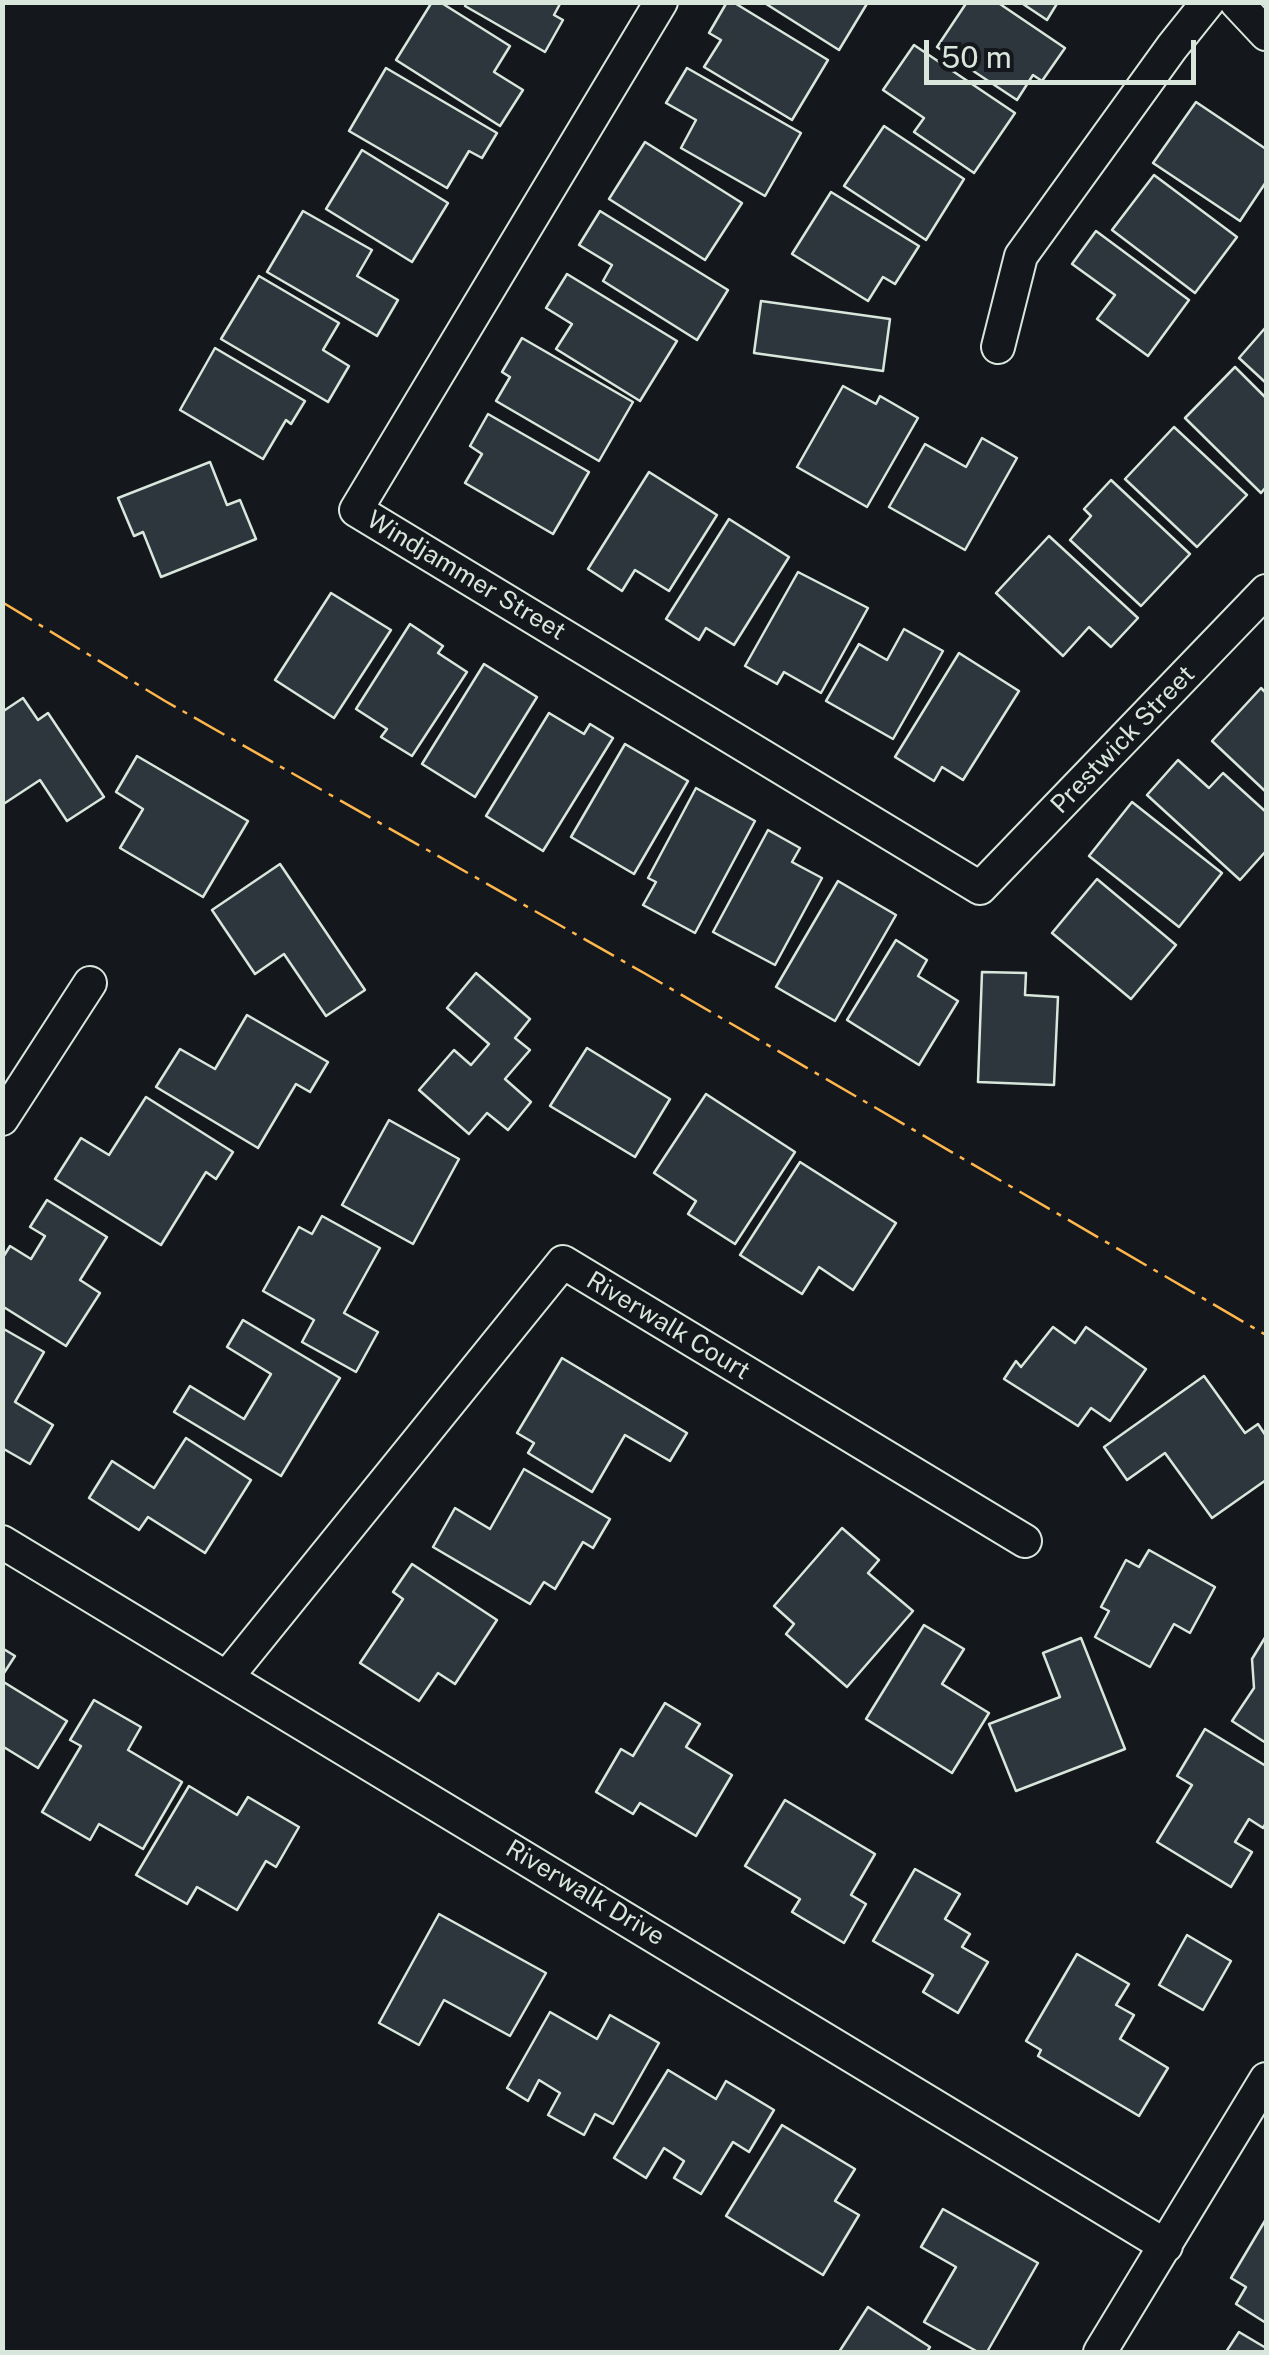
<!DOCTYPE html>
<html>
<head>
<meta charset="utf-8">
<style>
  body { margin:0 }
  #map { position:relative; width:1269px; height:2355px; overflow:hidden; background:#14181c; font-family:"Public Sans",sans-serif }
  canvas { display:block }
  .frame { position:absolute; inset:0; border:5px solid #d8e6dc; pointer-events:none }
  .scale { position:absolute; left:924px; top:40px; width:272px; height:45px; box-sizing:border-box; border:5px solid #d8e6dc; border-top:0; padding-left:12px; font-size:30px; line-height:35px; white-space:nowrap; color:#d8e6dc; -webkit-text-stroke:8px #14181c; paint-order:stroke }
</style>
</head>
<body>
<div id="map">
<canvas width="1269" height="2355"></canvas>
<div class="frame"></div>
<div class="scale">50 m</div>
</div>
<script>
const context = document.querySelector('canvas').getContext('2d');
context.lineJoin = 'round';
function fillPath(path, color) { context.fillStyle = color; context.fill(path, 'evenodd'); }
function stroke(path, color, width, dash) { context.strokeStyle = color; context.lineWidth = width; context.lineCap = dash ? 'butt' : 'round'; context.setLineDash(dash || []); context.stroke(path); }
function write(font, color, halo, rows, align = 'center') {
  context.font = font + ' "Public Sans",sans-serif'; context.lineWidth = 8; context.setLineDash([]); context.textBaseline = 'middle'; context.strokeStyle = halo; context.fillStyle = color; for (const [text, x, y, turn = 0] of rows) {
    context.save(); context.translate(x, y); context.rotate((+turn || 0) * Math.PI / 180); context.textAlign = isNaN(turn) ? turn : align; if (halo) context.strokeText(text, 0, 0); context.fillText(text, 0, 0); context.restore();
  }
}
const building = new Path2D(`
  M 432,2 L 440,2 L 510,46 L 494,72 L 523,90 L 500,126 L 396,60 Z
  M 467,2 L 561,2 L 554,15 L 563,20 L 545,52 L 465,6 Z
  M 727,2 L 733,2 L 828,60 L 792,120 L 704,67 L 721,40 L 709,33 Z
  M 763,2 L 868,2 L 839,50 Z
  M 967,2 L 997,2 L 1065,48 L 1042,81 L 1033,75 L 1017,100 L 937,47 Z
  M 1020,2 L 1058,2 L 1047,20 Z
  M 914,45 L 1015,113 L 974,173 L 914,132 L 924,118 L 883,90 Z
  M 386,68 L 497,133 L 482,158 L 469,151 L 447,188 L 349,131 Z
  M 687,68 L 801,133 L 765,196 L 681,148 L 696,120 L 666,103 Z
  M 1196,102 L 1266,149 L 1266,182 L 1240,221 L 1153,163 Z
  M 884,126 L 964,179 L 926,240 L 844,186 Z
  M 645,142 L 742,203 L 705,260 L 609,199 Z
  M 362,150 L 448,203 L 412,262 L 326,209 Z
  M 1154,175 L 1237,237 L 1195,293 L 1112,230 Z
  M 831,192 L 919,246 L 895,284 L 883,277 L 868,301 L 792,254 Z
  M 303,211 L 372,250 L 357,276 L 398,300 L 377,336 L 267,272 Z
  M 600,211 L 728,290 L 697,340 L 603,281 L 612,265 L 579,245 Z
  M 1096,231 L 1189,300 L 1148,356 L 1097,319 L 1115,295 L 1072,264 Z
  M 567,274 L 677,341 L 640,401 L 556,349 L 572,324 L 546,308 Z
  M 259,276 L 339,323 L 323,350 L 349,366 L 328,402 L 221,339 Z
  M 761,301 L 890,319 L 883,371 L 754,353 Z
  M 1266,327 L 1266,383 L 1239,358 Z
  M 522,338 L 633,402 L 599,461 L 496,401 L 510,377 L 502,372 Z
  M 215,348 L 305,401 L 291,424 L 286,420 L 263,459 L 180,410 Z
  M 1235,367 L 1266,398 L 1266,487 L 1261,493 L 1185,418 Z
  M 843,386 L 876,404 L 880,396 L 918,418 L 867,507 L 797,467 Z
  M 488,414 L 589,472 L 553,534 L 465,483 L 482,454 L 470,446 Z
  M 1174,427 L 1247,495 L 1197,547 L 1125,479 Z
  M 982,438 L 1017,458 L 965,550 L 889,507 L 925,444 L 966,467 Z
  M 210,462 L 227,505 L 240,500 L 256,539 L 161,577 L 143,532 L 134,536 L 118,498 Z
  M 649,472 L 717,515 L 669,591 L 635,570 L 622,591 L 588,569 Z
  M 1111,480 L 1190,554 L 1141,606 L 1070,540 L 1091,516 L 1084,509 Z
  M 729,519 L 789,557 L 734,645 L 706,628 L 699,640 L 666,619 Z
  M 1049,536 L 1138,618 L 1111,647 L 1089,627 L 1063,656 L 996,593 Z
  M 798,572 L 868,608 L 821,693 L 784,672 L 777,684 L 745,666 Z
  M 331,593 L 391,630 L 334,718 L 275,680 Z
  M 410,624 L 443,646 L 438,653 L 467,672 L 412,756 L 381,737 L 387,729 L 356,709 Z
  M 904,629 L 943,651 L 893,739 L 826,701 L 859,644 L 887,660 Z
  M 959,653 L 1019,691 L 963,780 L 942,767 L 934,781 L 895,757 Z
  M 484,664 L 537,697 L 475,797 L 422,764 Z
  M 1261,688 L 1266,693 L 1266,792 L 1212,741 Z
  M 23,698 L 38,720 L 48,713 L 104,797 L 67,821 L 40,780 L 2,805 L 2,712 Z
  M 549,713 L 584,734 L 590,724 L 613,738 L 543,851 L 486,816 Z
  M 625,744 L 688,781 L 634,874 L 571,837 Z
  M 137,756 L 248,821 L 203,897 L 120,848 L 143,809 L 116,792 Z
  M 1178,760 L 1209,788 L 1223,773 L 1266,812 L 1266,851 L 1240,880 L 1147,795 Z
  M 696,788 L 755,821 L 695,933 L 643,905 L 656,882 L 648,878 Z
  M 1132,802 L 1222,873 L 1179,927 L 1089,856 Z
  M 768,830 L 800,848 L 792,862 L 822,878 L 775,965 L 713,932 Z
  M 280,864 L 365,990 L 326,1016 L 284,954 L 255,974 L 212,910 Z
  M 1097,879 L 1176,945 L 1131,999 L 1052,933 Z
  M 838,881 L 896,915 L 835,1021 L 776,987 Z
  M 896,940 L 927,960 L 918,976 L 958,1001 L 919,1065 L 847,1020 Z
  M 982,972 L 1026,973 L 1025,995 L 1058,997 L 1054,1085 L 978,1082 Z
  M 476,973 L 530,1019 L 515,1038 L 530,1050 L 505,1079 L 531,1102 L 508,1130 L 487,1113 L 469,1134 L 419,1090 L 454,1050 L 471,1065 L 489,1044 L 447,1008 Z
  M 247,1015 L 328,1062 L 310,1092 L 296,1084 L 258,1148 L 156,1087 L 180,1049 L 215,1069 Z
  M 587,1048 L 670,1099 L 635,1157 L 550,1106 Z
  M 706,1094 L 795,1152 L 735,1244 L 688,1214 L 696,1201 L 654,1173 Z
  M 146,1097 L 233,1152 L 216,1179 L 206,1172 L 161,1245 L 55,1179 L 81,1138 L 109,1155 Z
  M 389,1120 L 459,1159 L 413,1244 L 342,1205 Z
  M 800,1162 L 896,1223 L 853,1290 L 819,1267 L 802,1294 L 740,1255 Z
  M 47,1200 L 107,1237 L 80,1280 L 100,1293 L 66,1346 L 2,1306 L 2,1259 L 10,1246 L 31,1259 L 45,1236 L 30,1227 Z
  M 322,1216 L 380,1248 L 344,1313 L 378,1332 L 356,1372 L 302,1342 L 314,1320 L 263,1291 L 299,1227 L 312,1234 Z
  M 243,1320 L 340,1378 L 281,1476 L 174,1412 L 190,1386 L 244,1419 L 271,1374 L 227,1347 Z
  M 1053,1327 L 1075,1343 L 1086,1327 L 1146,1369 L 1110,1421 L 1091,1408 L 1078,1426 L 1004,1379 L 1016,1361 L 1021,1367 Z
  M 2,1328 L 44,1352 L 15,1402 L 53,1425 L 30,1464 L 2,1448 Z
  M 562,1358 L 687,1433 L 670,1461 L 625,1435 L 592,1492 L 528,1453 L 534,1443 L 517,1433 Z
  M 1204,1376 L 1245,1433 L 1258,1424 L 1266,1436 L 1266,1480 L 1212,1518 L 1165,1453 L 1127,1480 L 1104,1447 Z
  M 186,1438 L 251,1480 L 205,1553 L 148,1517 L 139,1530 L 89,1498 L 112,1461 L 154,1488 Z
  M 524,1469 L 610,1519 L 593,1548 L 583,1542 L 555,1589 L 544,1582 L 530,1604 L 433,1547 L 455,1508 L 490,1529 Z
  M 842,1528 L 879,1560 L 868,1573 L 913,1611 L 847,1687 L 786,1634 L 794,1624 L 774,1606 Z
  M 1149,1550 L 1215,1587 L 1190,1633 L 1174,1624 L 1150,1667 L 1095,1637 L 1109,1611 L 1101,1607 L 1126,1560 L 1139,1567 Z
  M 412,1564 L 497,1620 L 455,1684 L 438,1673 L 419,1701 L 360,1663 L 403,1599 L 393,1592 Z
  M 924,1625 L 964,1649 L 942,1684 L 989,1713 L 952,1773 L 866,1719 Z
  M 1266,1636 L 1266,1743 L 1232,1721 L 1254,1688 L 1252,1659 Z
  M 1081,1638 L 1125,1749 L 1016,1791 L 989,1724 L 1060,1697 L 1043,1653 Z
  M 2,1648 L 15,1656 L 2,1676 Z
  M 2,1681 L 67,1721 L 38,1768 L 2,1746 Z
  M 94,1700 L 141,1727 L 128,1750 L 182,1782 L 143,1849 L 99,1824 L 90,1840 L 42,1812 L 81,1746 L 70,1740 Z
  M 665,1703 L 700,1724 L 686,1747 L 732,1775 L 696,1836 L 640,1803 L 633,1814 L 596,1792 L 621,1749 L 633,1756 Z
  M 1205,1729 L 1266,1766 L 1266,1823 L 1263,1828 L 1249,1819 L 1235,1842 L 1252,1852 L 1231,1887 L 1157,1842 L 1192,1785 L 1177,1776 Z
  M 189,1786 L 237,1815 L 248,1797 L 299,1827 L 276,1867 L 266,1861 L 237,1910 L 197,1887 L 187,1904 L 136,1875 Z
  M 785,1800 L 875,1854 L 851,1895 L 866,1904 L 844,1943 L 792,1912 L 800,1899 L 745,1866 Z
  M 915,1869 L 960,1894 L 945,1919 L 970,1934 L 962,1947 L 988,1962 L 958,2013 L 923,1992 L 933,1975 L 873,1941 Z
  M 439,1914 L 546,1973 L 510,2036 L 444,2000 L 419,2045 L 379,2023 Z
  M 1187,1935 L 1231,1961 L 1203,2010 L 1159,1985 Z
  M 1077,1954 L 1129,1984 L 1116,2005 L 1134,2015 L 1120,2039 L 1168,2068 L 1139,2116 L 1038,2056 L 1041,2050 L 1026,2041 Z
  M 550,2012 L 597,2039 L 610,2015 L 659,2043 L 613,2124 L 595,2114 L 584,2135 L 548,2115 L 560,2093 L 539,2080 L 528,2101 L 507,2088 Z
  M 668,2070 L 716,2099 L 726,2081 L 774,2110 L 749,2152 L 733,2142 L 701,2194 L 674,2178 L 684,2161 L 664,2148 L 646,2178 L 614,2158 Z
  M 782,2125 L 855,2169 L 835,2201 L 859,2215 L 823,2275 L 726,2216 Z
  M 943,2209 L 1038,2263 L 987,2352 L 978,2352 L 924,2322 L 956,2267 L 921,2247 Z
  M 1266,2219 L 1266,2323 L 1236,2304 L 1246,2287 L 1231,2278 Z
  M 868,2307 L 930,2347 L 927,2352 L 839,2352 Z
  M 1239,2332 L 1266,2348 L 1266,2352 L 1226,2352 Z`);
fillPath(building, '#2c363c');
stroke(building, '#d8e6dc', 2.5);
const street = new Path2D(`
  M 661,2 L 356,510 L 980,888 L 1266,591
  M 1236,2 L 1266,34
  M 998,347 L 1021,256 L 1172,47 L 1208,2
  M 2,1119 L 90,983
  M 2,1542 L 1166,2246
  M 227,1677 L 563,1262 L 1025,1541
  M 1100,2352 L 1266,2079`);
stroke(street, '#d8e6dc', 36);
stroke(street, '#14181c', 32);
stroke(new Path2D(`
  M 2,602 L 165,701 L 644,973 L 1266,1335`), '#ffb74d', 2.5, [35, 8, 5, 8]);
write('25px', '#d8e6dc', '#14181c', [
  ["Windjammer Street",466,576,31],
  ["Prestwick Street",1123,740,-46],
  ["Riverwalk Court",668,1326,31],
  ["Riverwalk Drive",585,1893,31]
]);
</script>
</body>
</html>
